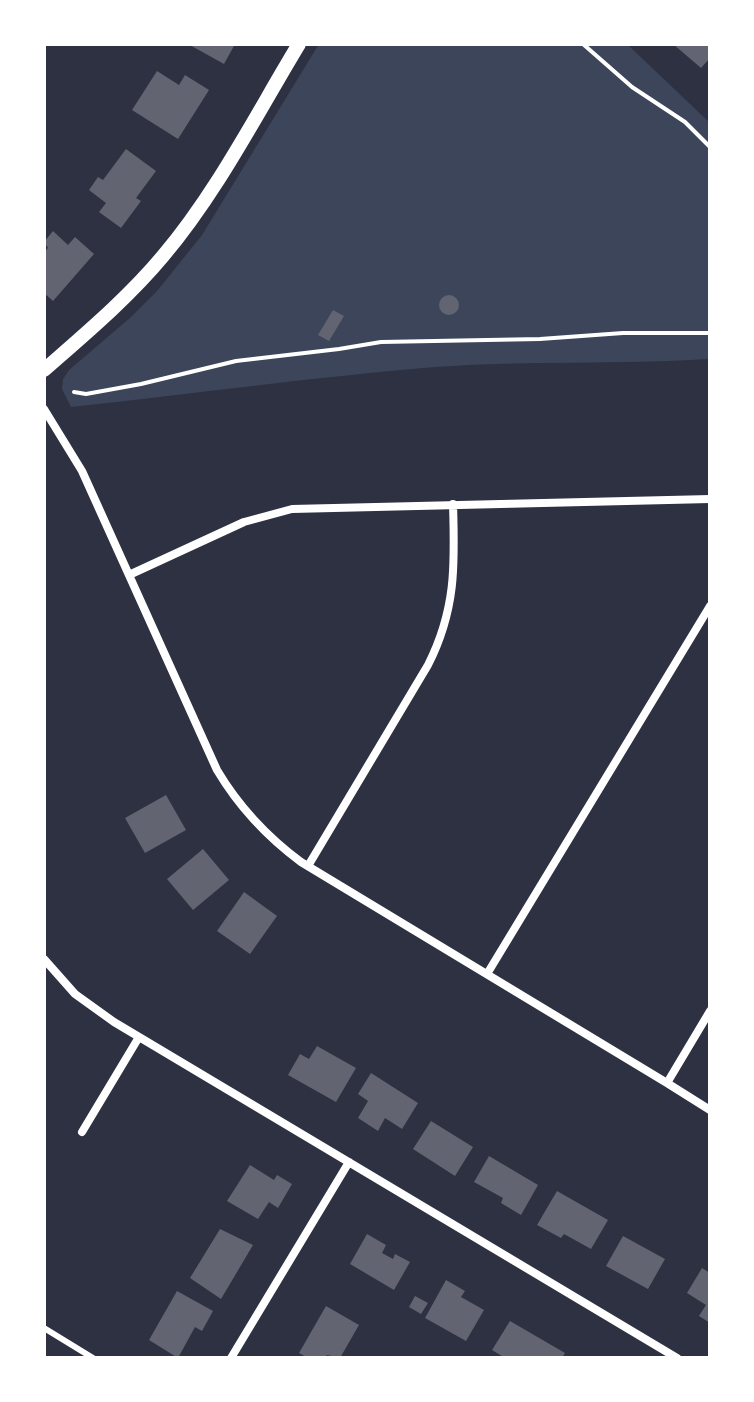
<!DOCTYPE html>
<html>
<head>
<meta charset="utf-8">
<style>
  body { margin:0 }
  #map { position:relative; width:754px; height:1402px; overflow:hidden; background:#2d3142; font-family:Inter,sans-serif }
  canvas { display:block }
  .frame { position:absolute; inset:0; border:46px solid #fff; pointer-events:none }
</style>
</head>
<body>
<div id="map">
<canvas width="754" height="1402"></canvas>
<div class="frame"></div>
</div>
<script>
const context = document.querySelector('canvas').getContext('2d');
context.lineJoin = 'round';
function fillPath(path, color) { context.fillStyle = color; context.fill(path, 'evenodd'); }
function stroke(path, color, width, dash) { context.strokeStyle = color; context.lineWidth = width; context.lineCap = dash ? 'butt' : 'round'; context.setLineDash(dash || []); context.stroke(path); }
fillPath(new Path2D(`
  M 319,44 L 627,44 L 710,123 L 710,359 C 618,365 527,360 435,367 C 314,377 192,394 71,407 L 62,389 L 63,379 L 69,370 L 131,317 L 157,291 L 202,235 Z`), '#3c4559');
fillPath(new Path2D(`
  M 188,44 L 235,44 L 224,64 Z
  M 673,44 L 710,44 L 710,58 L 701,68 Z
  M 157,71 L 179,85 L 185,75 L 209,90 L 178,139 L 132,110 Z
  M 126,149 L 156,171 L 136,198 L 141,201 L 121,228 L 99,212 L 106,203 L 89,190 L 98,177 L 103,180 Z
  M 53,231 L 68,245 L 75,237 L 94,254 L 53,301 L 44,293 L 44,252 L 48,248 L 44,242 Z
  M439 305a10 10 0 1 1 20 0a10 10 0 1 1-20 0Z
  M 333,310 L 344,316 L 329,341 L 318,335 Z
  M 166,795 L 186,830 L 145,853 L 125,818 Z
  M 203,849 L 229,880 L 193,910 L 167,879 Z
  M 244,892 L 277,916 L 250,954 L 217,931 Z
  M 317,1046 L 356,1068 L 336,1102 L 288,1075 L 300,1054 L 309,1059 Z
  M 371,1073 L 418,1103 L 402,1129 L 385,1118 L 378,1131 L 358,1118 L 368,1101 L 358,1094 Z
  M 431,1121 L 473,1147 L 455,1176 L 413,1149 Z
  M 489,1156 L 538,1185 L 521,1215 L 501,1203 L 503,1198 L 474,1182 Z
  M 250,1165 L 274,1180 L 277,1175 L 292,1184 L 278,1208 L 269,1202 L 258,1219 L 227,1201 Z
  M 557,1191 L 608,1220 L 591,1249 L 564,1234 L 561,1238 L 537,1225 Z
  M 220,1229 L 253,1245 L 221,1299 L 190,1278 Z
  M 367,1234 L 386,1245 L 382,1253 L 393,1259 L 395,1254 L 410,1262 L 394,1290 L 350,1264 Z
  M 623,1236 L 665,1259 L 648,1289 L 606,1266 Z
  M 702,1268 L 710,1273 L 710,1323 L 699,1316 L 706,1305 L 687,1293 Z
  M 446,1280 L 465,1291 L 461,1297 L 484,1310 L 466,1341 L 425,1318 Z
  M 177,1291 L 213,1311 L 202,1331 L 195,1327 L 178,1358 L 149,1340 Z
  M 415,1296 L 428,1303 L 421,1314 L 409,1307 Z
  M 326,1306 L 359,1325 L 340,1358 L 327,1355 L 325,1358 L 308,1358 L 299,1353 Z
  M 510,1321 L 565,1353 L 562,1358 L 505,1358 L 492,1350 Z`), '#626471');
stroke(new Path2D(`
  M 583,44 L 632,87 L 685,122 L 710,147
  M 74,392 L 86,394 L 141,384 L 236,361 L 339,349 L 381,342 L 540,339 L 623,333 L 710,333`), '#fff', 4);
stroke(new Path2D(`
  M 44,1328 L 93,1358`), '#fff', 6);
stroke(new Path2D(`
  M 44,409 L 82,471 L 217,770 C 239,807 266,836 301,862 L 667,1083 L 710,1011
  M 129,575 L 244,522 L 292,509 L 710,499
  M 308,866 L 428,665 C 456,610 455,565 453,504
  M 44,959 L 75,994 L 114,1022 L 677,1358
  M 487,974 L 710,606
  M 667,1083 L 710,1110
  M 82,1132 L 139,1037
  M 231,1358 L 349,1162`), '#fff', 8);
stroke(new Path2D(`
  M 44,370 C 85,334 128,298 163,256 C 217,192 256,115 299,44`), '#fff', 14);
</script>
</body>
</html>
